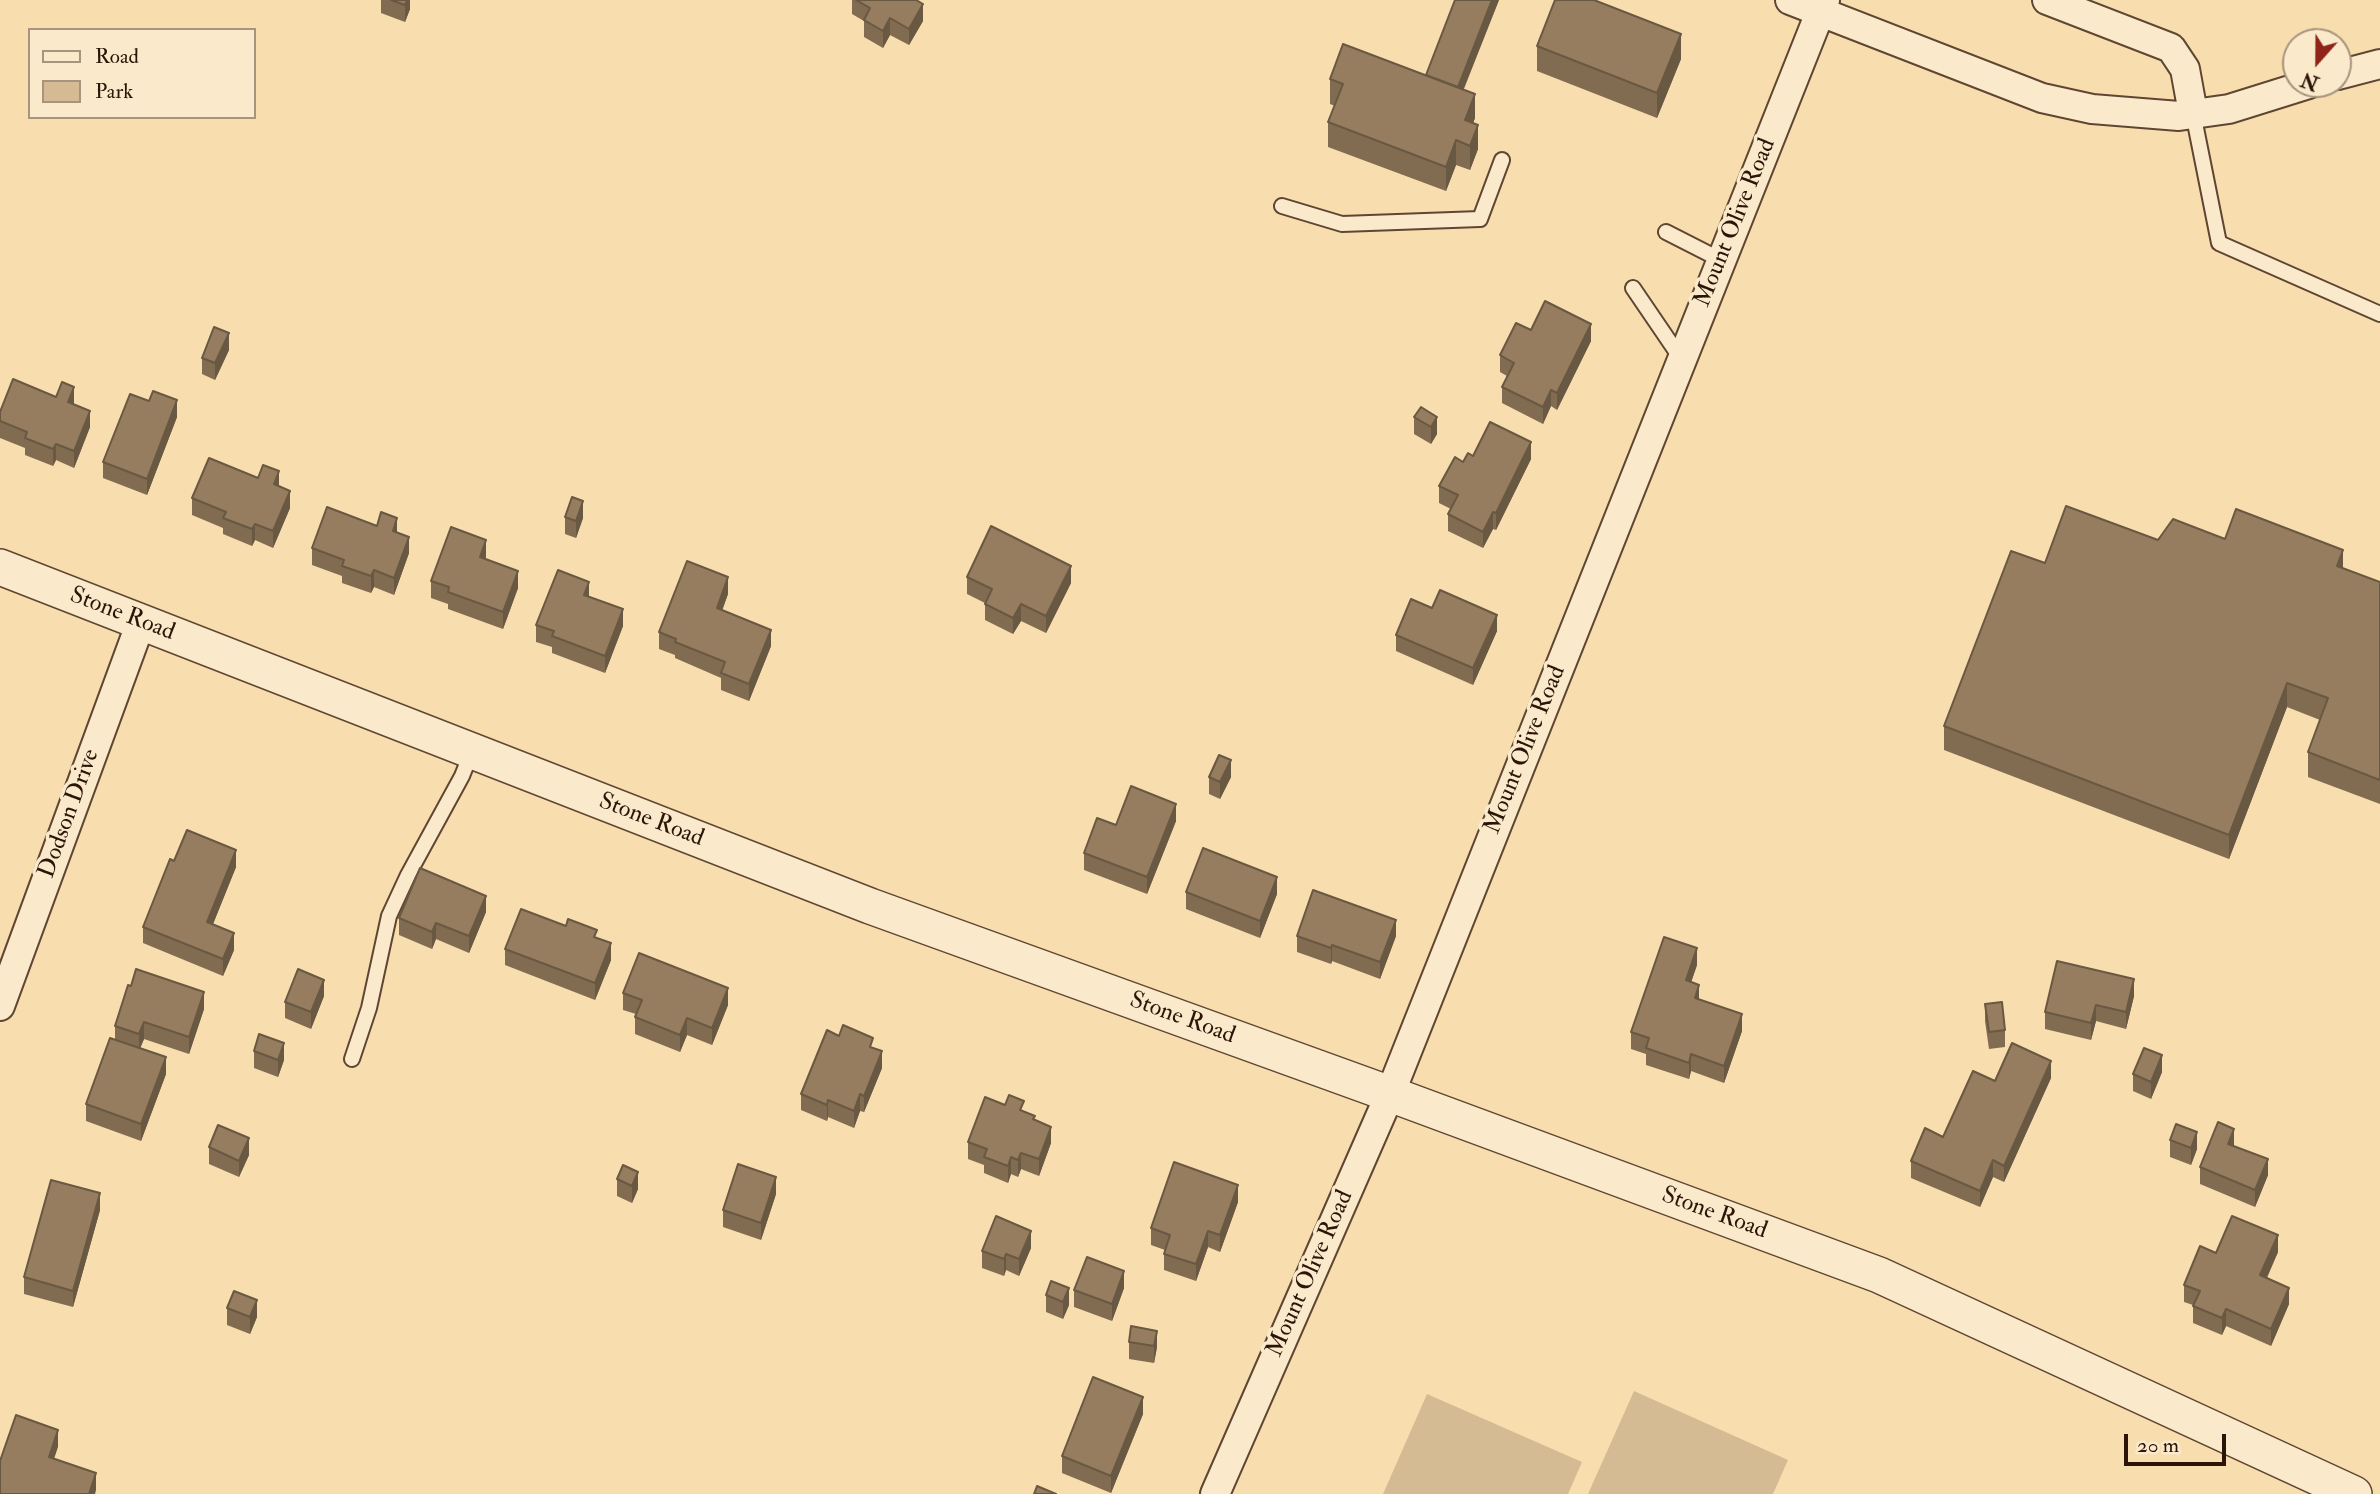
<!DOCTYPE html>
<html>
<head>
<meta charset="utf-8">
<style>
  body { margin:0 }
  #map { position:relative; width:2380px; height:1494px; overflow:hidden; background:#f8ddaf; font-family:"IM FELL Double Pica",serif }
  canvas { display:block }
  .legend { position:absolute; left:28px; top:28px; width:228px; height:91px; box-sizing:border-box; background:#fae9cb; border:2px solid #a8947d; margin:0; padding:9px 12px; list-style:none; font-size:21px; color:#2c1408 }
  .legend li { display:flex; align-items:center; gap:14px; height:35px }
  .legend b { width:35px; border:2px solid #a8947d }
  .north { position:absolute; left:2282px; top:28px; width:70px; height:70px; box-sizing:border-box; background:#fae9cb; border:2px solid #a8947d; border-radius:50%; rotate:201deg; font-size:19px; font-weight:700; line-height:28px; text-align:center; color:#2c1408 }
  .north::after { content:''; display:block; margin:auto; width:24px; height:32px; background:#8f2418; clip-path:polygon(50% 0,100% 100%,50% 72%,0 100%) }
  .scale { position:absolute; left:2124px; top:1434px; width:102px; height:32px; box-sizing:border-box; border:4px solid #2c1408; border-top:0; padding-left:9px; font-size:21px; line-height:24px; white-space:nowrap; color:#2c1408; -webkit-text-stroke:5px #fae9cb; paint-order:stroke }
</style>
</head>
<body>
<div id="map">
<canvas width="2380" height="1494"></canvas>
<ul class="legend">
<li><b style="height:9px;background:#fae9cb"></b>Road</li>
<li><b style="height:19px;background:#d5bb93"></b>Park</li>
</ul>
<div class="north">N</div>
<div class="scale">20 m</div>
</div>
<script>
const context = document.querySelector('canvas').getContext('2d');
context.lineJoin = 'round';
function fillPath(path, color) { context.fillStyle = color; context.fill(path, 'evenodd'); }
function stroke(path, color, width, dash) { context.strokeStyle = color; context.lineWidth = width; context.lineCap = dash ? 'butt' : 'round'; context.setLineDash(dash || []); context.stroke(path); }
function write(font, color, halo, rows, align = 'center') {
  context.font = font + ' "IM FELL Double Pica",serif'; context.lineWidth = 7; context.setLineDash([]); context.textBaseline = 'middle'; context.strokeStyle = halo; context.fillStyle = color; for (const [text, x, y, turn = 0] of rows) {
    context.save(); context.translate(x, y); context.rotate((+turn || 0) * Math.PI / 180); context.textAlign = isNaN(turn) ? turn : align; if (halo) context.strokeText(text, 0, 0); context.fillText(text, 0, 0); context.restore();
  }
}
fillPath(new Path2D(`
  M 1634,1391 L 1788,1460 L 1773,1494 L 1588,1494 Z
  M 1427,1394 L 1582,1462 L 1568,1494 L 1383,1494 Z`), '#d5bb93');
const service = new Path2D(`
  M 2193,113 L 2219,243 L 2380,314
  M 1282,206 L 1342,224 L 1480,219 L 1502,160
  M 1666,232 L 1721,260
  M 1633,288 L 1682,360
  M 352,1059 L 369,1008 L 389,916 L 408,875 L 462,776 L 472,751`);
const minor = new Path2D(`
  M 1790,0 L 2042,98 L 2092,109 L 2179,116 L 2229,109 L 2309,84
  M 2047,0 L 2171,48 L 2185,69 L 2193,113
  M 2338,75 L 2380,64
  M 0,1006 L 141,622
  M 1215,1494 L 1390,1094 L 1825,0`);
const tertiary = new Path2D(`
  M 0,567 L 870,906 L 1390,1094 L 1879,1275 L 2354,1494`);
stroke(service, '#5f4632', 18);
stroke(minor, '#5f4632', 32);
stroke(tertiary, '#5f4632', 38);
stroke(service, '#fae9cb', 14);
stroke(minor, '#fae9cb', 28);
stroke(tertiary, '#fae9cb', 35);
fillPath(new Path2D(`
  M 381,0 L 410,0 L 410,9 L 405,22 L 381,13 Z
  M 852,0 L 916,0 L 923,21 L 909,45 L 890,35 L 883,48 L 864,37 L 864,21 L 852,14 Z
  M 1499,0 L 1463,89 L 1475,118 L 1473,123 L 1478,149 L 1470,170 L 1456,165 L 1446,191 L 1328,147 L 1328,122 L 1335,106 L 1330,104 L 1330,79 L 1426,75 Z
  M 1537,46 L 1681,59 L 1657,118 L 1537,71 Z
  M 1531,330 L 1591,341 L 1557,410 L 1551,406 L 1543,424 L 1502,403 L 1502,387 L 1507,376 L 1500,372 L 1500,355 Z
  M 229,350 L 215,380 L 202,374 L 202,358 Z
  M 149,401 L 177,417 L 147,495 L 103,478 L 103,462 Z
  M 74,404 L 90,427 L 74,468 L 56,460 L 53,466 L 25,455 L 25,448 L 0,438 L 0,412 Z
  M 1414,417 L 1437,417 L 1437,434 L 1431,444 L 1414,434 Z
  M 1473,456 L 1531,459 L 1496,530 L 1493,529 L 1483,548 L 1448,531 L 1448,514 L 1451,509 L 1439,503 L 1439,486 L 1463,462 Z
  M 279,487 L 290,508 L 273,548 L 255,540 L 252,546 L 223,534 L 223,528 L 192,515 L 192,498 Z
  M 565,517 L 583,518 L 576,538 L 565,534 Z
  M 397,533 L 409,553 L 394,595 L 374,587 L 371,593 L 342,583 L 342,576 L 312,565 L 312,548 Z
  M 2225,539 L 2343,568 L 2380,582 L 2380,804 L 2308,777 L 2308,752 L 2320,720 L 2287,707 L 2229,859 L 1944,750 L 1944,726 L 2045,563 L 2158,540 Z
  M 486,557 L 485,559 L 518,588 L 503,629 L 448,609 L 448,604 L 431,598 L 431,581 Z
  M 967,577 L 1071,583 L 1046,633 L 1021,621 L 1013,634 L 985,620 L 985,603 L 967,594 Z
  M 728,594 L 722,610 L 771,646 L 749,701 L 721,690 L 721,678 L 675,658 L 675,655 L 659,649 L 659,632 Z
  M 589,597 L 623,626 L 605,673 L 552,653 L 552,647 L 536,642 L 536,625 Z
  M 1432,608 L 1497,631 L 1473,685 L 1396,651 L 1396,635 Z
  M 1209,777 L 1231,777 L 1220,799 L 1209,794 Z
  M 1176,821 L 1147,894 L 1084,870 L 1084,853 L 1116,825 Z
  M 174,861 L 236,867 L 213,924 L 234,950 L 223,976 L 143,943 L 143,927 Z
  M 1186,892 L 1277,894 L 1260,938 L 1186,909 Z
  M 486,912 L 469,953 L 436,939 L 432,949 L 399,935 L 399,918 Z
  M 1297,936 L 1396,936 L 1380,979 L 1332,961 L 1331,964 L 1297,952 Z
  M 597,938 L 611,960 L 595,1000 L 505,965 L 505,949 Z
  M 1697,965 L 1691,982 L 1699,999 L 1742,1031 L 1724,1083 L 1691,1071 L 1689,1079 L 1646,1065 L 1646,1054 L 1631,1049 L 1631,1032 Z
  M 623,993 L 728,1005 L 712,1045 L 687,1035 L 680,1052 L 635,1034 L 635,1017 L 636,1014 L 623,1010 Z
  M 324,996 L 311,1029 L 285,1018 L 285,1002 Z
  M 2134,996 L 2126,1029 L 2096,1021 L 2091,1040 L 2045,1029 L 2045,1012 Z
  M 1985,1004 L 2005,1030 L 2005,1047 L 1989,1049 L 1985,1021 Z
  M 204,1009 L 189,1054 L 144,1039 L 140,1048 L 166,1074 L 141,1141 L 86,1121 L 86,1104 L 115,1039 L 115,1026 Z
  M 839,1036 L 873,1048 L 882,1068 L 864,1112 L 860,1111 L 854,1128 L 828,1117 L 827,1121 L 801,1110 L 801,1094 Z
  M 254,1051 L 284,1060 L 278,1077 L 254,1068 Z
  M 2162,1072 L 2151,1099 L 2133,1091 L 2133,1074 Z
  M 2051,1078 L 2004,1182 L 1993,1177 L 1980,1207 L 1911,1178 L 1911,1161 L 1943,1137 L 1995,1081 Z
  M 1005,1105 L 1024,1111 L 1035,1120 L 1051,1143 L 1039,1176 L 1021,1169 L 1018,1177 L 1011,1174 L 1008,1183 L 984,1173 L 984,1165 L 968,1159 L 968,1142 Z
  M 2170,1140 L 2197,1149 L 2191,1165 L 2170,1157 Z
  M 2234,1146 L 2268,1175 L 2255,1207 L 2200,1184 L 2200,1167 Z
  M 209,1147 L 249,1155 L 239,1177 L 209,1164 Z
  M 617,1179 L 638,1189 L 632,1203 L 617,1196 Z
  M 776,1194 L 761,1240 L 723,1227 L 723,1210 Z
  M 1238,1202 L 1220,1252 L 1208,1247 L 1196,1281 L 1164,1270 L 1164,1254 L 1165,1250 L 1151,1245 L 1151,1228 Z
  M 100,1210 L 73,1307 L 24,1294 L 24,1277 Z
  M 1031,1248 L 1019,1276 L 1006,1270 L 1004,1276 L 982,1268 L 982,1251 Z
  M 2278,1252 L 2267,1278 L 2289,1304 L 2271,1346 L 2226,1326 L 2222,1335 L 2193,1323 L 2193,1305 L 2184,1302 L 2184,1285 L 2216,1253 Z
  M 1051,1281 L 1069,1305 L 1063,1319 L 1046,1312 L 1046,1295 Z
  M 1124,1288 L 1112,1321 L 1074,1307 L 1074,1290 Z
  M 227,1308 L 257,1317 L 250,1334 L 227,1325 Z
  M 1129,1342 L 1157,1347 L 1154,1363 L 1129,1359 Z
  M 1143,1414 L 1111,1493 L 1062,1473 L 1062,1456 Z`), '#816c52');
fillPath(new Path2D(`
  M 407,0 L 410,0 L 410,9 L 405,22 L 405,5 Z
  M 1492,0 L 1499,0 L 1456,109 L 1456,92 Z
  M 923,4 L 923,21 L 909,45 L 909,29 Z
  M 890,18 L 890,35 L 883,48 L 883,31 Z
  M 1681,34 L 1681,59 L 1657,118 L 1657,93 Z
  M 1475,94 L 1475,118 L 1465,144 L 1465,120 Z
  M 1478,125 L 1478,149 L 1470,170 L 1470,146 Z
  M 1456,140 L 1456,165 L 1446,191 L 1446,167 Z
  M 1591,324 L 1591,341 L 1557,410 L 1557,393 Z
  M 229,333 L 229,350 L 215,380 L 215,363 Z
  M 74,387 L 74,404 L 68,402 Z
  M 1551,390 L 1551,406 L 1543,424 L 1543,407 Z
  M 177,400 L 177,417 L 147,495 L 147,479 Z
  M 90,411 L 90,427 L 74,468 L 74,451 Z
  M 1437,417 L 1437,434 L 1431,444 L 1431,427 Z
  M 1531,442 L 1531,459 L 1496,530 L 1496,513 Z
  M 56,444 L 56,460 L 53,466 L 53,449 Z
  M 279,471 L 279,488 L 274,484 Z
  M 290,491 L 290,508 L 273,548 L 273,531 Z
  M 583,501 L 583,518 L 576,538 L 576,521 Z
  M 1493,512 L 1493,529 L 1483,548 L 1483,532 Z
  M 397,518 L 397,535 L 393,531 Z
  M 255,524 L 255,540 L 252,546 L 252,529 Z
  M 409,537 L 409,553 L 394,595 L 394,578 Z
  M 486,540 L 486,557 L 480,574 L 480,557 Z
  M 2343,550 L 2343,575 L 2337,566 Z
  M 1071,566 L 1071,583 L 1046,633 L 1046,616 Z
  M 374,570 L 374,587 L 371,593 L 371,576 Z
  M 518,571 L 518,588 L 503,629 L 503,612 Z
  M 728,577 L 728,594 L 717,625 L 717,608 Z
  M 589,582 L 589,599 L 584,595 Z
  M 1021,604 L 1021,621 L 1013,634 L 1013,618 Z
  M 623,609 L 623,626 L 605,673 L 605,656 Z
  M 1497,615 L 1497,631 L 1473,685 L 1473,668 Z
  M 771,630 L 771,646 L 749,701 L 749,684 Z
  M 2287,683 L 2287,707 L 2229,859 L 2229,835 Z
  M 1231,760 L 1231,777 L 1220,799 L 1220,782 Z
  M 1176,804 L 1176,821 L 1147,894 L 1147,877 Z
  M 236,850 L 236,867 L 207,939 L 207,922 Z
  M 1277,877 L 1277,894 L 1260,938 L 1260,921 Z
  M 486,896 L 486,912 L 469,953 L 469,936 Z
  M 1396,920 L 1396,936 L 1380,979 L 1380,962 Z
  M 436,923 L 436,939 L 432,949 L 432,932 Z
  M 234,933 L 234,950 L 223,976 L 223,959 Z
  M 611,943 L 611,960 L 595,1000 L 595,983 Z
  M 1332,945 L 1332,961 L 1331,964 L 1331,948 Z
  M 1697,948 L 1697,965 L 1686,997 L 1686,980 Z
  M 2134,979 L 2134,996 L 2126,1029 L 2126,1012 Z
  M 324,980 L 324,996 L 311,1029 L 311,1012 Z
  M 1699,985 L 1699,1002 L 1695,998 Z
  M 728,988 L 728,1005 L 712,1045 L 712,1028 Z
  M 204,992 L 204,1009 L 189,1054 L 189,1037 Z
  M 2096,1005 L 2096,1021 L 2091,1040 L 2091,1023 Z
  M 1742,1014 L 1742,1031 L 1724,1083 L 1724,1066 Z
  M 687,1018 L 687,1035 L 680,1052 L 680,1035 Z
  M 144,1022 L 144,1039 L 139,1051 L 139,1034 Z
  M 284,1043 L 284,1060 L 278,1077 L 278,1060 Z
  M 882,1051 L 882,1068 L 864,1112 L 864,1096 Z
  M 1691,1054 L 1691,1071 L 1689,1079 L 1689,1063 Z
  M 2162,1055 L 2162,1072 L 2151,1099 L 2151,1082 Z
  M 166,1057 L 166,1074 L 141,1141 L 141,1124 Z
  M 2051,1061 L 2051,1078 L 2004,1182 L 2004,1166 Z
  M 860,1094 L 860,1111 L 854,1128 L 854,1111 Z
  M 828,1100 L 828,1117 L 827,1121 L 827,1105 Z
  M 1051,1127 L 1051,1143 L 1039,1176 L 1039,1159 Z
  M 2234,1129 L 2234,1146 L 2228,1144 Z
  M 2197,1132 L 2197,1149 L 2191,1165 L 2191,1148 Z
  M 249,1138 L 249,1155 L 239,1177 L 239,1161 Z
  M 1021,1153 L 1021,1169 L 1018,1177 L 1018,1160 Z
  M 1011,1157 L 1011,1174 L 1008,1183 L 1008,1166 Z
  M 2268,1159 L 2268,1175 L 2255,1207 L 2255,1190 Z
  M 1993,1160 L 1993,1177 L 1980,1207 L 1980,1191 Z
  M 638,1172 L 638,1189 L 632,1203 L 632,1186 Z
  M 776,1177 L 776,1194 L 761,1240 L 761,1223 Z
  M 1238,1185 L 1238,1202 L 1220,1252 L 1220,1235 Z
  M 100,1193 L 100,1210 L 73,1307 L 73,1291 Z
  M 1031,1231 L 1031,1248 L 1019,1276 L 1019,1259 Z
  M 1208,1231 L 1208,1247 L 1196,1281 L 1196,1264 Z
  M 2278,1235 L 2278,1252 L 2260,1292 L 2260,1275 Z
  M 1006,1254 L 1006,1270 L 1004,1276 L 1004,1259 Z
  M 1124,1271 L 1124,1288 L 1112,1321 L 1112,1304 Z
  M 1069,1288 L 1069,1305 L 1063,1319 L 1063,1302 Z
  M 2289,1288 L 2289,1304 L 2271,1346 L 2271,1329 Z
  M 257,1300 L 257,1317 L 250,1334 L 250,1317 Z
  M 2226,1309 L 2226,1326 L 2222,1335 L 2222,1318 Z
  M 1157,1331 L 1157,1347 L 1154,1363 L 1154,1346 Z
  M 1143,1397 L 1143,1414 L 1111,1493 L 1111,1476 Z
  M 58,1430 L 58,1447 L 49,1474 L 49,1457 Z
  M 96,1473 L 96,1490 L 95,1494 L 89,1494 Z`), '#695842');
const building = new Path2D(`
  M 391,0 L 407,0 L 405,5 Z
  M 856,0 L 916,0 L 923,4 L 909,29 L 890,18 L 883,31 L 864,20 L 870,8 Z
  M 1455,0 L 1492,0 L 1458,87 L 1426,75 Z
  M 1555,0 L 1594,0 L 1681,34 L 1657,93 L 1537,46 Z
  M 1343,44 L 1475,94 L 1465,120 L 1478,125 L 1470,146 L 1456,140 L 1446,167 L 1328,122 L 1343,84 L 1330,79 Z
  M 1545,301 L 1591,324 L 1557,393 L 1551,390 L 1543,407 L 1502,387 L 1514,363 L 1500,355 L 1516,323 L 1531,330 Z
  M 214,327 L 229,333 L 215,363 L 202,358 Z
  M 13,379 L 56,397 L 62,382 L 74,387 L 68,402 L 90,411 L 74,451 L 56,444 L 53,449 L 25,438 L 27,432 L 0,421 L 0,412 Z
  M 153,391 L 177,400 L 147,479 L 103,462 L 130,394 L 149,401 Z
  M 1421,407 L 1437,417 L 1431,427 L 1414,417 Z
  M 1490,422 L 1531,442 L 1496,513 L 1493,512 L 1483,532 L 1448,514 L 1458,495 L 1439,486 L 1455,457 L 1463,462 L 1468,453 L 1473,456 Z
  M 209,458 L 258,478 L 263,465 L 279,471 L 274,484 L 290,491 L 273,531 L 255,524 L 252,529 L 223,518 L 226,512 L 192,498 Z
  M 572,497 L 583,501 L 576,521 L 565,517 Z
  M 2066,506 L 2158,540 L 2173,519 L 2225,539 L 2236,509 L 2343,550 L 2337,566 L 2380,582 L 2380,780 L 2308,752 L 2328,698 L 2287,683 L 2229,835 L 1944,726 L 2011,551 L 2045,563 Z
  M 327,507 L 377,526 L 381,512 L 397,518 L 393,531 L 409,537 L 394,578 L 374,570 L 371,576 L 342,566 L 344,560 L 312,548 Z
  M 991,526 L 1071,566 L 1046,616 L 1021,604 L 1013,618 L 985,604 L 992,589 L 967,577 Z
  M 451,527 L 486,540 L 480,557 L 518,571 L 503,612 L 448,592 L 449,587 L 431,581 Z
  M 687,561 L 728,577 L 717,608 L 771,630 L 749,684 L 721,673 L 725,662 L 675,642 L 676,639 L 659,632 Z
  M 558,570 L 589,582 L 584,595 L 623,609 L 605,656 L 552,636 L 554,631 L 536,625 Z
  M 1440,590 L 1497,615 L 1473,668 L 1396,635 L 1411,599 L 1432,608 Z
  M 1219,755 L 1231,760 L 1220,782 L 1209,777 Z
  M 1131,786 L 1176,804 L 1147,877 L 1084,853 L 1097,818 L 1116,825 Z
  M 187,830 L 236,850 L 207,922 L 234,933 L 223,959 L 143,927 L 170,859 L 174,861 Z
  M 1203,848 L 1277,877 L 1260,921 L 1186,892 Z
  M 420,868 L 486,896 L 469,936 L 436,923 L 432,932 L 399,918 Z
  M 1313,890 L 1396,920 L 1380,962 L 1332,945 L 1331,948 L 1297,936 Z
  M 521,909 L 566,926 L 568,919 L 597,930 L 594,937 L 611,943 L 595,983 L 505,949 Z
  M 1664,937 L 1697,948 L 1686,980 L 1699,985 L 1695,998 L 1742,1014 L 1724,1066 L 1691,1054 L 1689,1063 L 1646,1048 L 1649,1038 L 1631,1032 Z
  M 639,953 L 728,988 L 712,1028 L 687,1018 L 680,1035 L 635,1017 L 642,1000 L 623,993 Z
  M 2057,961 L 2134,979 L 2126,1012 L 2096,1005 L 2091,1023 L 2045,1012 Z
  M 136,969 L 204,992 L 189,1037 L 144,1022 L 139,1034 L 115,1026 L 128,985 L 131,986 Z
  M 298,969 L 324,980 L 311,1012 L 285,1002 Z
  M 2002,1002 L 2005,1030 L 1989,1032 L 1985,1004 Z
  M 843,1025 L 873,1038 L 870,1047 L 882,1051 L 864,1096 L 860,1094 L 854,1111 L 828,1100 L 827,1105 L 801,1094 L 827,1030 L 839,1036 Z
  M 259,1034 L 284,1043 L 278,1060 L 254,1051 Z
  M 110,1038 L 166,1057 L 141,1124 L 86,1104 Z
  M 2012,1043 L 2051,1061 L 2004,1166 L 1993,1160 L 1980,1191 L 1911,1161 L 1925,1128 L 1943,1137 L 1973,1071 L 1995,1081 Z
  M 2144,1048 L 2162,1055 L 2151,1082 L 2133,1074 Z
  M 1009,1095 L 1024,1101 L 1020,1110 L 1035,1116 L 1033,1119 L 1051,1127 L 1039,1159 L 1021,1153 L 1018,1160 L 1011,1157 L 1008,1166 L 984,1157 L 987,1149 L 968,1142 L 985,1097 L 1005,1105 Z
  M 2218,1122 L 2234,1129 L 2228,1144 L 2268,1159 L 2255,1190 L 2200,1167 Z
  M 2176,1124 L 2197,1132 L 2191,1148 L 2170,1140 Z
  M 218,1125 L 249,1138 L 239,1161 L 209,1147 Z
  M 1174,1162 L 1238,1185 L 1220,1235 L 1208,1231 L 1196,1264 L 1164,1254 L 1170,1235 L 1151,1228 Z
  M 738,1164 L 776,1177 L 761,1223 L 723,1210 Z
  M 623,1165 L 638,1172 L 632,1186 L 617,1179 Z
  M 51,1180 L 100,1193 L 73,1291 L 24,1277 Z
  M 996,1216 L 1031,1231 L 1019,1259 L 1006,1254 L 1004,1259 L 982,1251 Z
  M 2232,1216 L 2278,1235 L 2260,1275 L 2289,1288 L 2271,1329 L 2226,1309 L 2222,1318 L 2193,1306 L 2200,1291 L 2184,1285 L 2200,1246 L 2216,1253 Z
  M 1087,1257 L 1124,1271 L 1112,1304 L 1074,1290 Z
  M 1051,1281 L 1069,1288 L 1063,1302 L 1046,1295 Z
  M 234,1291 L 257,1300 L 250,1317 L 227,1308 Z
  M 1131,1326 L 1157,1331 L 1154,1346 L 1129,1342 Z
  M 1093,1377 L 1143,1397 L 1111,1476 L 1062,1456 Z
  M 16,1415 L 58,1430 L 49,1457 L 96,1473 L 89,1494 L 0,1494 L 0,1461 Z
  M 1037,1486 L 1056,1494 L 1034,1494 Z`);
fillPath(building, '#967d5f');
stroke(building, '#695842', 2);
write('24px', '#2c1408', '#fae9cb', [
  ["Mount Olive Road",1736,223,-68],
  ["Stone Road",122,615,21],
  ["Mount Olive Road",1526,750,-68],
  ["Dodson Drive",70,814,-70],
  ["Stone Road",651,821,21],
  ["Stone Road",1182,1019,20],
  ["Stone Road",1714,1214,20],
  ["Mount Olive Road",1311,1274,-66]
]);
</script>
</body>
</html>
